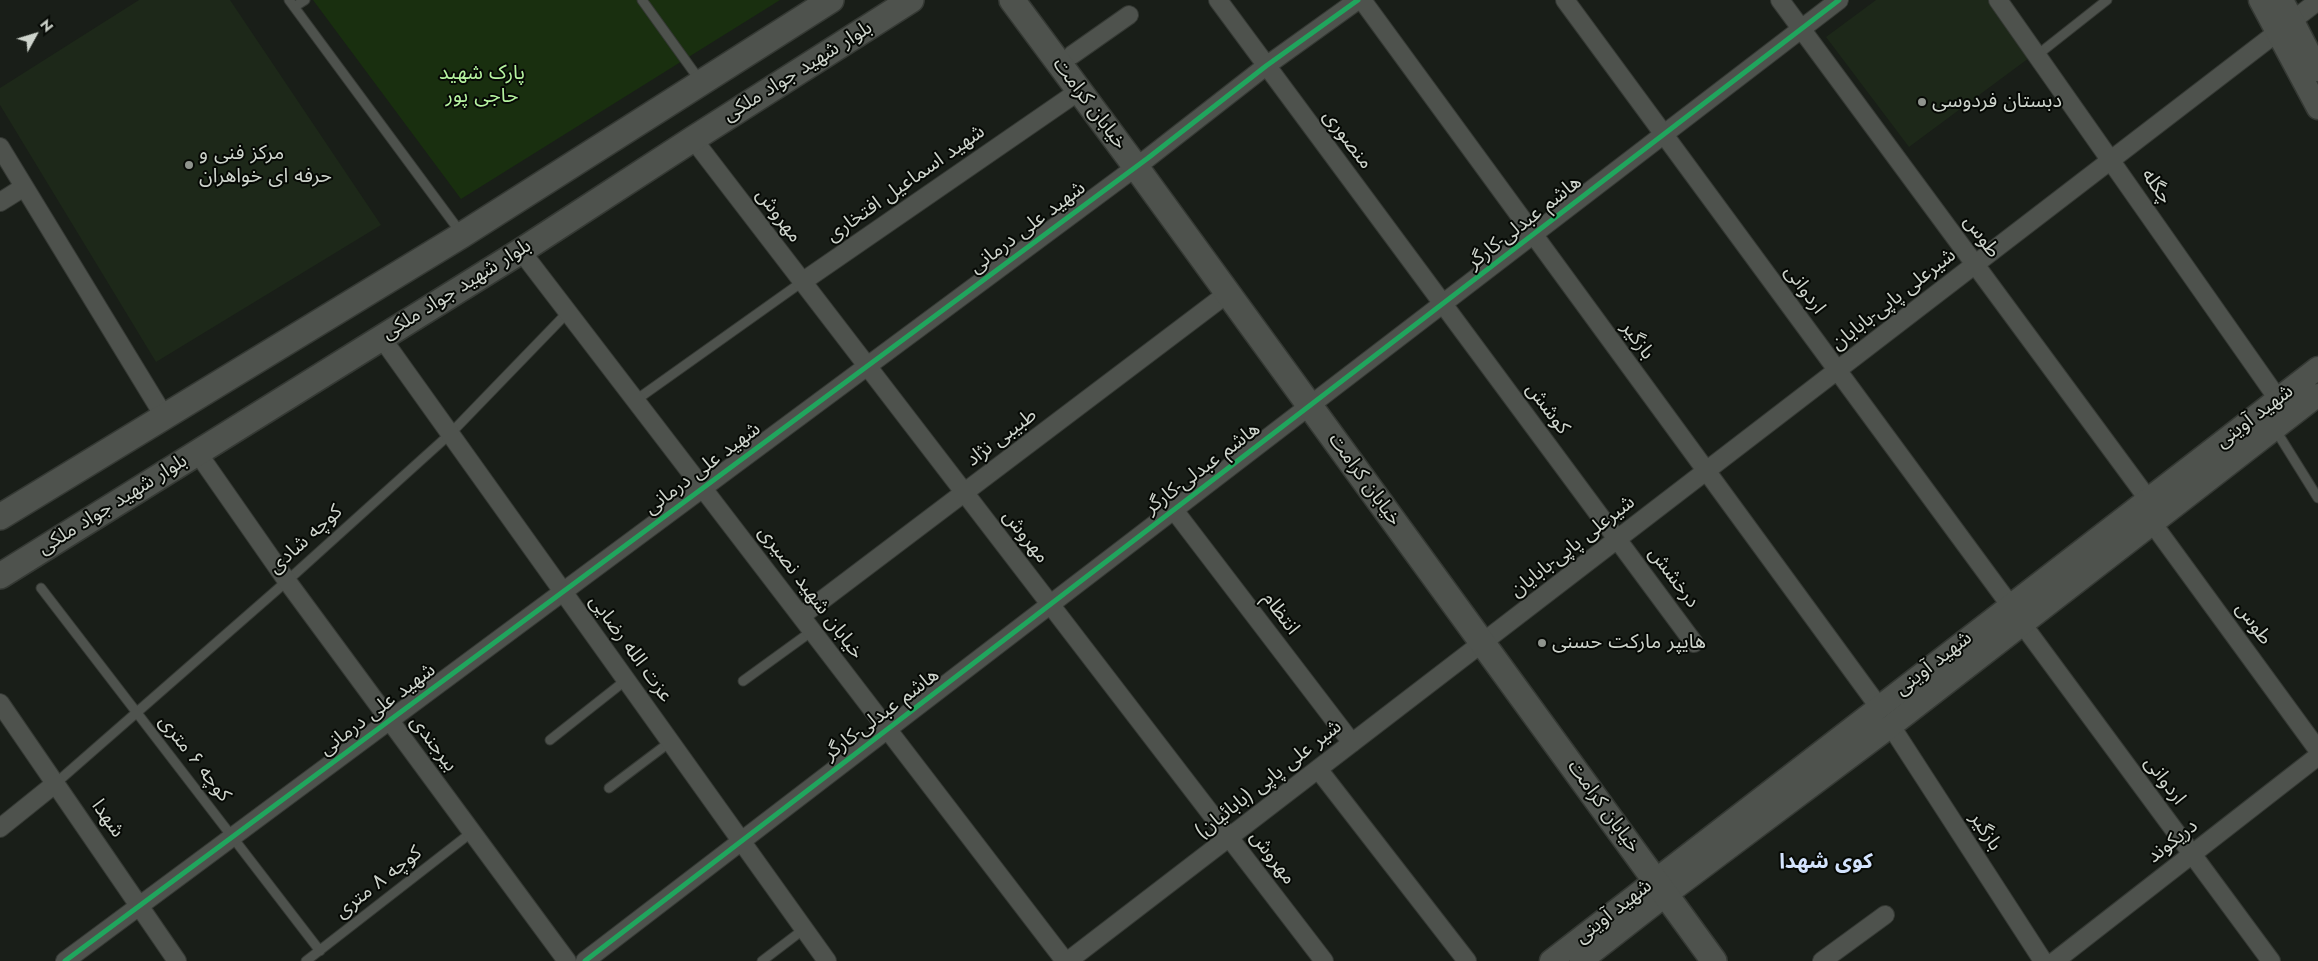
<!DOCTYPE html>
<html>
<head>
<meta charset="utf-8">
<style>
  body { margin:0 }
  #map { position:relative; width:2318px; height:961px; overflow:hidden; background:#191e18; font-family:Jost,sans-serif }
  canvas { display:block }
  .north { position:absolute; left:10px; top:10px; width:50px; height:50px; -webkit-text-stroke:4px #060905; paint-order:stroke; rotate:51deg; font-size:14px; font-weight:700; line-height:20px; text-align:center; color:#ced4cc }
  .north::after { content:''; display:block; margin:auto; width:18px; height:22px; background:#ced4cc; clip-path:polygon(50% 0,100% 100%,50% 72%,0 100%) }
</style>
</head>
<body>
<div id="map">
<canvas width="2318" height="961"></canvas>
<div class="north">N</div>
</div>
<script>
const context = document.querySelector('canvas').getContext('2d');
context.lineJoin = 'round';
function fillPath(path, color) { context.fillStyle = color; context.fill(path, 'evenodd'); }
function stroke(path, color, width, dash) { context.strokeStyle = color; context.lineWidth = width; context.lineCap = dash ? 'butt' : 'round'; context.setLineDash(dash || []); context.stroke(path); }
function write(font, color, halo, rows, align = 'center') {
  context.font = font + ' Jost,"Noto Sans Arabic",sans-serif'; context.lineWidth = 4; context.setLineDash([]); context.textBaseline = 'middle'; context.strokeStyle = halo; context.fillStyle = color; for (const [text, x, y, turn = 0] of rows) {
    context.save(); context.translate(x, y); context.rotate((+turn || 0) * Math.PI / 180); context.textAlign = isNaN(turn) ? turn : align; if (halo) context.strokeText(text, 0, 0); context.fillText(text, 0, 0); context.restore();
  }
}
fillPath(new Path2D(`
  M 139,0 L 230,0 L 381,225 L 156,362 L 0,105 L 0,88 Z
  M 1876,0 L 1988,0 L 2029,58 L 1909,147 L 1826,37 Z`), '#1d2819');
fillPath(new Path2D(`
  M 313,0 L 780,0 L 461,199 Z`), '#192f0f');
const service = new Path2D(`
  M 289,0 L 461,233
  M 642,0 L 701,82
  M 294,7 L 305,0
  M 2036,56 L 2107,0
  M 636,400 L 802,282
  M 2275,429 L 2318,498
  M 41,588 L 320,951
  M 743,681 L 812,631
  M 550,740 L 626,680
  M 56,783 L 287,581 L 450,434 L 568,312
  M 609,788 L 670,742
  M 306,961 L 472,832
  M 762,961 L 804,929`);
const minor = new Path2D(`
  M 1218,0 L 1694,643
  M 1362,0 L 1879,707
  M 1565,0 L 2010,605
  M 1780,0 L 2148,499
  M 1998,0 L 2278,399
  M 1072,55 L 1129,15
  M 693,139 L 1324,961
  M 0,147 L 164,416
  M 0,202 L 24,187
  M 521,251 L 1065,961
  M 802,282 L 1079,91
  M 381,337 L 827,961
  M 197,452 L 287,581 L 567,961
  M 1174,510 L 1352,743
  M 2153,524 L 2318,750
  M 801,616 L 1228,293
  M 2023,625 L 2271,961
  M 0,703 L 177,961
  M 1891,726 L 2043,961
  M 1318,769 L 1467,961
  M 0,828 L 56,783
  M 65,961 L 1148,158 L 1266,66 L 1358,0
  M 585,961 L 1839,0
  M 1068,961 L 2318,1
  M 1822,961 L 1885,915
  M 2055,961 L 2318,756`);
const tertiary = new Path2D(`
  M 2260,0 L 2318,108
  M 2282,0 L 2318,70
  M 1551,961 L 2318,368
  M 1581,961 L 1667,894 L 1891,726 L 2318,395`);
const secondary = new Path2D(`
  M 1012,0 L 1136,167 L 1714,961
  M 0,517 L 462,235 L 831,0
  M 0,576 L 521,251 L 693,139 L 911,0`);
stroke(service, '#353934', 11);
stroke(minor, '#353934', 20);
stroke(tertiary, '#353934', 25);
stroke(secondary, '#353934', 28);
stroke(service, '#4e524d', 9);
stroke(minor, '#4e524d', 18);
stroke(tertiary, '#4e524d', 22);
stroke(secondary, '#4e524d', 25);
stroke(new Path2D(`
  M 65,961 L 1148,158 L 1266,66 L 1358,0
  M 585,961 L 1839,0`), '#20a55d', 5);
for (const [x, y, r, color] of [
  [1922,102,5,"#8f948d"],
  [189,165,5,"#8f948d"],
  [1542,643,5,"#8f948d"]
]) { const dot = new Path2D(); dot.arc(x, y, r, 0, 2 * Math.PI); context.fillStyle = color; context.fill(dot); stroke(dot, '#060905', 2); }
write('20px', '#ced4cc', '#060905', [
  ["بلوار شهید جواد ملکی",798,72,-32],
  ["خیابان کرامت",1089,104,53],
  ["منصوری",1347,140,53],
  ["شهید اسماعیل افتخاری",906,184,-35],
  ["چگله",2156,187,55],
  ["مهروش",778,216,53],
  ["هاشم عبدلی-کارگر",1525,223,-38],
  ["شهید علی درمانی",1028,228,-37],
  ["طوس",1981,237,54],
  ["بلوار شهید جواد ملکی",457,290,-32],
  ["اردوانی",1804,290,54],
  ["شیرعلی پاپی-بابایان",1894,300,-38],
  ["بازگیر",1637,341,54],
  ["کوشش",1547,409,53],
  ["شهید آوینی",2255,417,-37],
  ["طبیبی نژاد",1002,438,-37],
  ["شهید علی درمانی",703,469,-37],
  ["هاشم عبدلی-کارگر",1203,469,-37],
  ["خیابان کرامت",1364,480,54],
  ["بلوار شهید جواد ملکی",113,505,-32],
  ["مهروش",1025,537,52],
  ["کوچه شادی",306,540,-42],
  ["شیرعلی پاپی-بابایان",1573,547,-38],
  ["درخشش",1673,578,53],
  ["خیابان شهید نصیری",810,593,53],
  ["انتظام",1280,614,53],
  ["طوس",2253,624,54],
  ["عزت الله رضایی",630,649,54],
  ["شهید آوینی",1934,664,-38],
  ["شهید علی درمانی",378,710,-37],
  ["هاشم عبدلی-کارگر",882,715,-37],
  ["بیرجندی",433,744,53],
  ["کوچه ۶ متری",194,759,52],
  ["شیر علی پاپی (بابائیان)",1269,780,-38],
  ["اردوانی",2164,781,53],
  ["خیابان کرامت",1603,807,54],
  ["شهدا",107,819,55],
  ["بازگیر",1985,832,57],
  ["دریکوند",2173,842,-38],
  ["مهروش",1272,858,53],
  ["کوچه ۸ متری",379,883,-38],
  ["شهید آوینی",1614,912,-38]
]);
write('20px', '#b6f3a0', '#060905', [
  ["پارک شهید",482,74],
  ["حاجی پور",482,97]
]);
write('20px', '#ced4cc', '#060905', [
  ["دبستان فردوسی",1932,102],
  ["مرکز فنی و",199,154],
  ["حرفه ای خواهران",199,177],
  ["هایپر مارکت حسنی",1552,643]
], 'left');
write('bold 21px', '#d3e3fd', '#060905', [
  ["کوی شهدا",1826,863]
]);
</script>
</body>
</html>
